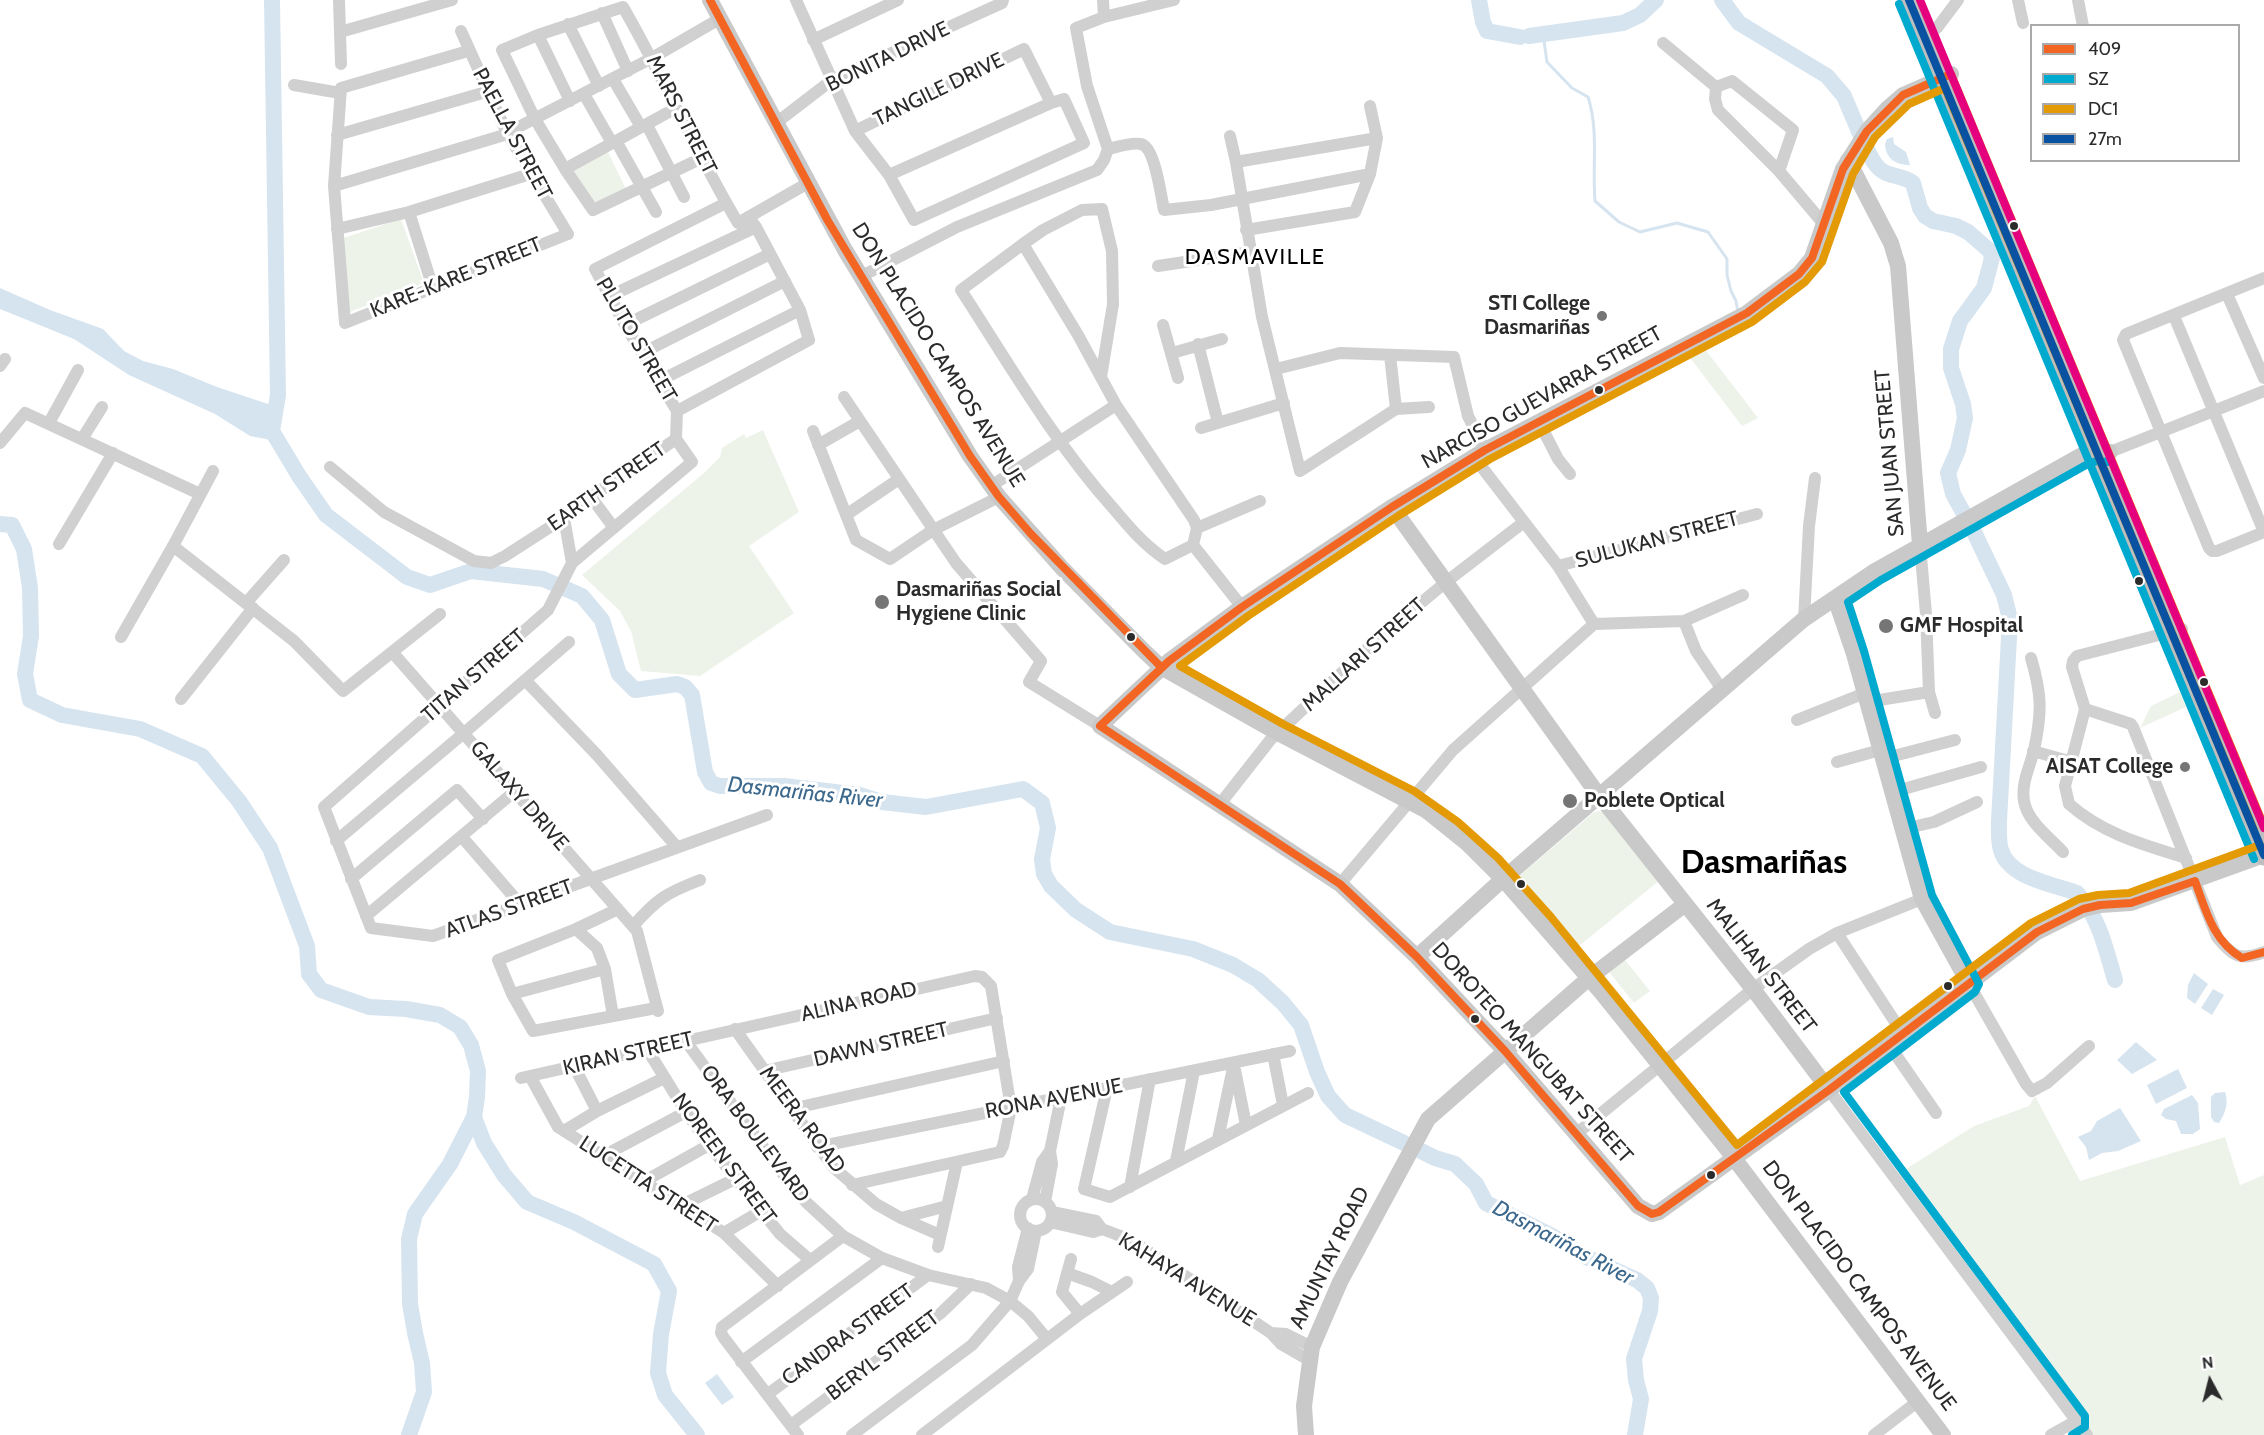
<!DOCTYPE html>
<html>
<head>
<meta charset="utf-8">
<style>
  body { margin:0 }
  #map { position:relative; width:2264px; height:1435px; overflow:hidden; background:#fff; font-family:Cabin,sans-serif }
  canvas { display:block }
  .legend { position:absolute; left:2030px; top:24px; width:210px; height:138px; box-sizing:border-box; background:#fff; border:2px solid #aaa; margin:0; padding:8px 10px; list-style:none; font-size:18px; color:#2b2b2b }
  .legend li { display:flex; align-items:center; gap:12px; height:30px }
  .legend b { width:30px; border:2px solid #aaa }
  .north { position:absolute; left:2180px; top:1351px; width:60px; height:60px; -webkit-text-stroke:4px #fff; paint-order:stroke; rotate:353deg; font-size:16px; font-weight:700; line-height:24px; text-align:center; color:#2b2b2b }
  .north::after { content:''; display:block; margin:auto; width:21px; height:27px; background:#2b2b2b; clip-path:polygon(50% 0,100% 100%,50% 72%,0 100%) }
</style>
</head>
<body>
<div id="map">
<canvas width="2264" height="1435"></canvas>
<ul class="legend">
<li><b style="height:8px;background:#f26522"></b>409</li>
<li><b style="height:8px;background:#00a9ce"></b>SZ</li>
<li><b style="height:8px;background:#e39a04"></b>DC1</li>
<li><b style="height:8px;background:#0952a1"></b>27m</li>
</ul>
<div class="north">N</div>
</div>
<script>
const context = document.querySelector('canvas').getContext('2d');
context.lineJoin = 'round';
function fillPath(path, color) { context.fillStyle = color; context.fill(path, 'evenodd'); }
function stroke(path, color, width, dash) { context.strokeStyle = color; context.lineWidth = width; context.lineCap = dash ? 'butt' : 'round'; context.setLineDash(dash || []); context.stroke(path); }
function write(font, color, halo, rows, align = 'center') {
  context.font = font + ' Cabin,sans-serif'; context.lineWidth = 6; context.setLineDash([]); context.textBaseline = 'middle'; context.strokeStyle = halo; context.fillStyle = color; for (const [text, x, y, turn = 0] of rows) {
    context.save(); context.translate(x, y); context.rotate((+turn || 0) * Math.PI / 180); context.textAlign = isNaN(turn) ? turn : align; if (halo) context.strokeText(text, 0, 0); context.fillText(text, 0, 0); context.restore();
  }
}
fillPath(new Path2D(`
  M 606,148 L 626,189 L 595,206 L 569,169 Z
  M 401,219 L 424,283 L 347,313 L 340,239 Z
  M 1701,344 L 1758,418 L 1742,426 L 1688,355 Z
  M 763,430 L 799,512 L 749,546 L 794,613 L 700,676 L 641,671 L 631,631 L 620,611 L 582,575 L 704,473 L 720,457 L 722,448 L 744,434 L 746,438 Z
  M 2180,692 L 2186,707 L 2140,728 L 2151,706 Z
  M 1598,811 L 1604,812 L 1660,880 L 1579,946 L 1519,876 L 1593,813 Z
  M 1625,960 L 1650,991 L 1634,1003 L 1609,972 Z
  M 2035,1096 L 2080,1181 L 2225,1137 L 2240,1185 L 2264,1175 L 2264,1435 L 2092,1435 L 1898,1174 L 1974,1126 L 2029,1106 Z`), '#eef3ea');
fillPath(new Path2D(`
  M 1893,137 L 1894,144 L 1906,152 L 1910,165 C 1896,165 1886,159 1885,144 L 1887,139 Z
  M 0,288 L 50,310 L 103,329 L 124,351 L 143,361 L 173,369 L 217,387 L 271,405 L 271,440 L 250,436 L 215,414 L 129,375 L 74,339 L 0,309 Z
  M 2194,973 L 2208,984 L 2195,1004 L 2187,998 L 2188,985 Z
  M 2213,989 L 2224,995 L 2212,1015 L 2201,1008 Z
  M 2136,1042 L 2157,1060 L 2132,1074 L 2117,1060 Z
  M 2178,1069 L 2187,1088 L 2156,1104 L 2147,1085 Z
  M 2225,1092 C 2229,1103 2225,1114 2219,1123 L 2214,1122 L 2211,1117 L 2211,1097 L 2215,1093 Z
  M 2192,1095 L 2198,1103 L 2200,1129 L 2193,1134 L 2181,1134 L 2176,1121 L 2166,1119 L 2161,1115 L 2164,1109 Z
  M 2120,1108 L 2141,1141 L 2118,1151 L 2102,1153 L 2089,1160 L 2086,1147 L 2078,1137 L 2091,1131 L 2097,1121 Z
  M 717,1374 L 734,1397 L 722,1405 L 705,1383 Z`), '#d6e4f0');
stroke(new Path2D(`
  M 1543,34 L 1547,62 L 1572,88 L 1588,97 C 1599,131 1592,166 1595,201 L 1619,222 L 1640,232 L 1677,223 L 1708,232 L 1727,259 L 1727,275 L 1731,291 L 1736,301 L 1738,312`), '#d6e4f0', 3);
stroke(new Path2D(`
  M 272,0 L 278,395 L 272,431
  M 1479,0 L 1483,22 L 1487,31 L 1520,37
  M 1722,0 L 1739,23 L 1827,76 L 1844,96 L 1860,134
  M 1529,36 L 1623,23 L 1640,15 L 1656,0
  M 1864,143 C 1870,155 1875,170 1889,174 C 1897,177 1905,177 1913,183 L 1920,208 L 1925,216 L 1933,221 L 1956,226 L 1968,232 L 1990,251 L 1992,258 L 1984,288 L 1960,321 L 1951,349 L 1951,368 L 1963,404 L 1965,418 L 1958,450 L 1948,473 L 1953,494 L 1974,532 L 2004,595 L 2010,619 L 1999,821 C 1999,829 1998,841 2001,850 C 2009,878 2053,884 2077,893 C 2099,916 2106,950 2115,980
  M 252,421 L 272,431 L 299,476 L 326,515 L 407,577 L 430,585 L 471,571 L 543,579 L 582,596 L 602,620 L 619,674 L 635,690 L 677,684 L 685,687 L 692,695 L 705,772 L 711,783 L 720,786 L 784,786 L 860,795 L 882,802 L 926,807 L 1023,789 L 1042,803 L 1048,828 L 1042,859 L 1044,874 L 1051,886 L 1076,910 L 1110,932 L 1193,949 L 1233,965 L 1258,980 L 1283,1003 L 1301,1025 L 1317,1072 L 1328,1096 L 1345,1115 L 1404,1143
  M 0,524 L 12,525 L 24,549 L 30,588 L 31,636 L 25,674 L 30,700 L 62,715 L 140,729 L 202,756 L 239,801 L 270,848 L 307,946 L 309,974 L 321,990 L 369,1007 L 406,1009 L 440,1015 L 460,1027 L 471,1045 L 478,1071 L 477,1097 L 474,1117 L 450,1164 L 415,1214 L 409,1239 L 410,1304 L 415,1333 L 422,1363 L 424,1392 L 409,1435
  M 474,1117 L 484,1143 L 504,1175 L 527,1202 L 574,1222 L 654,1264 L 669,1291 L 661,1334 L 658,1373 L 665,1395 L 697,1435
  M 1421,1151 L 1435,1158 L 1455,1164 L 1476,1184 L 1486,1203 L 1554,1237 L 1584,1256 L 1637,1280 L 1647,1288 L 1651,1298 L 1650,1311 L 1634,1359 L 1636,1380 L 1641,1399 L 1635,1435`), '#d6e4f0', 16);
stroke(new Path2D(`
  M 339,0 L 341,64
  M 796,0 L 855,131 L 889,175 L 914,220 L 1084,143 L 1064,99 L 1051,103 L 889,175
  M 1103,0 L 1104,17
  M 2018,0 L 2023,23
  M 2078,0 L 2083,26
  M 602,13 L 628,71
  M 568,24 L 599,86
  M 461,31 L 507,133 L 568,234 L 345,323 L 334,186 L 341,88 L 468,51
  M 340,32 L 452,0
  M 1923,34 L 1937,28 L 1958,0
  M 538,35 L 570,101
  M 813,40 L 898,0
  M 1663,43 L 1716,87 L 1732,81 L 1793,130 L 1779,171
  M 613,79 L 641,127
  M 294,85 L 340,93
  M 1716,87 L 1715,99 L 1718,110 L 1779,171 L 1823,223
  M 584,94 L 612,143
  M 1370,106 L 1377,138
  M 776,123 L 832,80 L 1002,3 L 1003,0
  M 647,125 L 684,197
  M 855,131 L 1024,49 L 1051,103
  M 337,135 L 486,92
  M 1230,136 L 1236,162 L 1262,317 L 1300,471 L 1396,409 L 1429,407
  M 616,141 L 656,212
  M 1108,149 C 1117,147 1131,142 1141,144 C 1155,147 1161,196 1164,210 L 1211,205 L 1370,174
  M 702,158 L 593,210 L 565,169 L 535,119 L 502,50 L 538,35 L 623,7 C 664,78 696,153 738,223 L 808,183
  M 1236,162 L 1377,138 L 1370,174 L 1355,212 L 1246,230
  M 565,169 L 676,108
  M 334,186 L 501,136 L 652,58 L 721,18
  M 409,212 L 433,288
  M 337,229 L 409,212 L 530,174
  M 1023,244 L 1043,230 L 1082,210 L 1102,209 L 1112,251 L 1113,304 L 1101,377
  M 1158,266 L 1251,252
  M 860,277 L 957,227 L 1097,170 L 1104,160 L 1108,149 L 1087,86 L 1076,28 L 1104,17 L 1174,0
  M 2264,278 L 2126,334 L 2123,340 L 2209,548 L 2212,551 L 2217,551 L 2264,532
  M 2227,294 L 2264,378
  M 610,296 L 756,227
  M 2174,316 L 2264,532
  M 625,325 L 770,254
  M 1163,325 L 1178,378
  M 1198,344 L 1218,423
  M 642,353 L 785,281
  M 1172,353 L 1222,339
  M 1390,355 L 1396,409
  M 0,366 L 5,359
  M 1276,369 L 1340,353 L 1454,357 L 1468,416 L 1485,450
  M 659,381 L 800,310
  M 844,397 L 956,563 L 1041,661 L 1029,682 L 1100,726
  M 677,411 L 625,325 L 595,269 L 726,203
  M 677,411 L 809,340 L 800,310 L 756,227 L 748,217
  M 1539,422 L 1558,459 L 1570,474
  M 49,423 L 78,370
  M 1201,428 L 1284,403
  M 813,431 L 856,540 L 890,559 L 933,530 L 999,497
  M 82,439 L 102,407
  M 0,443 L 25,413 L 200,494
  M 818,445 L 860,421
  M 2110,452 L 2264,391
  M 1474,457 L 1558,566 L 1594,624
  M 330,467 L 384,512 L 474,561 L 491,563 L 505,556 L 564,518 L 591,497 L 676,439 L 677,411
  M 991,486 L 1116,405
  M 591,497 L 614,528
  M 846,515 L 899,479
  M 564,518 L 572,563 L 548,610 L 324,807 L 371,928 L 433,936 L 767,815
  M 1197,528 L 1260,501
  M 59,544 L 113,453
  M 1193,545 L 1197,528 L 1194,520 L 1116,405 L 1078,335 L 1023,244 L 961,290 C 1009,364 1054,442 1113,508 C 1129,527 1144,545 1165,559 L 1193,545 L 1242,607
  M 1920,545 L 1926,614 L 1929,692 L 1935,713
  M 173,546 L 294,641 L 343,691 L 440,614
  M 572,563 L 692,462 L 676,439
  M 1558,566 L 1757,514
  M 246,603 L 284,560
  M 1804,619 L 1809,526 L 1815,478
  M 1684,621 L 1743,595
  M 1594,624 L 1684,621 L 1696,651 L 1723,691
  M 121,637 L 173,546 L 213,471
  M 393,653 L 637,931 L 658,1011
  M 2031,658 C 2042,695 2042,713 2034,750 C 2030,767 2021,783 2024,801 C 2027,821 2050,838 2063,852
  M 525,680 L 597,755 L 676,846
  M 181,699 L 253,608
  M 1867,702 L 1929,692
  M 2085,709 L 2131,724 L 2133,727 L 2217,937 C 2233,957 2240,961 2264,952
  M 2085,709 L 2065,786 L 2069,804 C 2103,834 2144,845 2186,858
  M 2085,709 L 2072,667 L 2073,661 L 2077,656 L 2182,629
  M 1797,720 L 1865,693
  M 2033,751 L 2072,762
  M 1882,759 L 1955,740
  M 1837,762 L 1880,750
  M 1893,792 L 1981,767
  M 1220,804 L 1271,739 L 1379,638 L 1446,582 L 1524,522
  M 1903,829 L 1934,822 L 1977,802
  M 462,837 L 520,904
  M 336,841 L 464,733 L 569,642
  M 351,879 L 457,790 L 483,819
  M 1340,884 L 1453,750 L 1594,624
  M 618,909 L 576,929 L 498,960 L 512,994 L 533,1031 L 656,1008
  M 366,916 L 514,792
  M 633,926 C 657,899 666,893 700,880
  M 576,929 L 597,948 L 605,969 L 613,1016
  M 1837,933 L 1903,1034
  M 1969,984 L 2026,1084 L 2032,1091 L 2047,1083 L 2089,1046
  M 512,994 L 605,969
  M 735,1029 L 833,1167 L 876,1204 L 901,1218 L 940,1235
  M 685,1040 L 783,1174 L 806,1202 L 843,1236 L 882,1258 L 928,1275 L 986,1288 L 1010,1301 L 1028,1316 L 1047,1339
  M 1889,1045 L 1936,1113
  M 647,1049 L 686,1112 L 709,1145 L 780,1234 L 810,1260
  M 1273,1054 L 1283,1105
  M 574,1066 L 597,1111
  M 1235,1070 L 1246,1125
  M 764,1071 L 997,1018
  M 530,1076 L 558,1127 L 724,1233 L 778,1286
  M 521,1078 L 975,976 L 982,977 L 991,986 L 1011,1108 L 1003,1146 L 1000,1152 L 852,1185
  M 1107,1088 L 1084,1189 L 1110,1197 L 1308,1093
  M 1829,1090 L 2087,1435
  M 791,1109 L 1004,1061
  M 564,1131 L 597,1111 L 664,1078
  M 1576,1134 L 1753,989 L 1809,949 L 1837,933 L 1922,899
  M 1218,1139 L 1234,1063
  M 817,1147 L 1290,1051
  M 603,1156 L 686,1112
  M 1176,1161 L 1194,1071
  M 643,1182 L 709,1145
  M 1130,1187 L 1150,1079
  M 1032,1199 L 1042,1162 L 1050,1151 L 1061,1098
  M1020 1215a16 16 0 1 1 32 0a16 16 0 1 1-32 0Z
  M 1045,1202 L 1052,1164 L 1050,1151
  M 680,1206 L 737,1178
  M 1052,1212 L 1096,1221 L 1102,1229 L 1131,1240 L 1271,1333 L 1281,1344 L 1309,1360
  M 901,1218 L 947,1206
  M 1050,1222 L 1093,1232 L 1102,1229
  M 724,1233 L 761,1211
  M 938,1247 L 957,1162
  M 1071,1259 L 1062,1292 L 1080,1314
  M 1067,1273 L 1092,1282 L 1112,1292
  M 1019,1281 L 1018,1267 L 1028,1228
  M 1271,1333 L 1286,1334 L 1312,1347
  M 741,1362 L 882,1258
  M 768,1394 L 928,1275
  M 791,1425 L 941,1313 L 971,1284
  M 798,1435 L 724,1338 L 721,1333 L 722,1327 L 843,1236
  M 852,1435 L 972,1345 L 1010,1301 L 1019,1281 L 1028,1269 L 1036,1231
  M 922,1435 L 1080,1314 L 1127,1282
  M 1874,1435 L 1917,1402
  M 2051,1435 L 2076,1421`), '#d0d0d0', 12);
stroke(new Path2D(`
  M 710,0 L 845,250 L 970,456 L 999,497 L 1062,568 L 1144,651 L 1161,667 L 1278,733 L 1427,811 L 1468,844 L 1503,879 L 1601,992 L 1727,1149 L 1943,1435
  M 1951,74 L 1903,95 L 1888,108 L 1867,131 L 1843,169 L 1812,258 L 1799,274 L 1747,313 L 1485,450 L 1392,507 L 1242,607 L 1169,661 L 1100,726 L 1340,884 L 1417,957 L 1505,1051 L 1638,1206 L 1652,1214 L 1659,1212 L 1829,1090 L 2037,932 L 2083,909 L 2100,905 L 2131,903 L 2264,855
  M 1848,160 L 1891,243 L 1898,266 L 1920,545
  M 1392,507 L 1594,789 L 1753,989 L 1829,1090
  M 1835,598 L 1854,654 L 1922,899 L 1969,984
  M 1417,957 L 1503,879 L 1804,619 L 1875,571 L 2082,455 L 2096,450 L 2110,452
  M 1306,1435 L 1304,1406 L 1312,1347 L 1340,1282 L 1428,1119 L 1589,978 L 1684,905`), '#c9c9c9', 16);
stroke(new Path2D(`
  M 1909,0 L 2264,855`), '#bebebe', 21);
stroke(new Path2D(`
  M 710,0 L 828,221 L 970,456 L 999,497 L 1031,534 L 1161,667
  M 2264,826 L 1951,74 L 1903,95 L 1867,131 L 1843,169 L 1812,258 L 1799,274 L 1747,313 L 1485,450 L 1392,507 L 1242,607 L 1169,661 L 1100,726 L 1340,884 L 1417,957 L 1505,1051 L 1638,1206 L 1652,1214 L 1659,1212 L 1829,1090 L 2037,932 L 2083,909 L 2100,905 L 2131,903 L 2195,881 C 2206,911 2213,941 2242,958 L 2264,952`), '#f26522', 8);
stroke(new Path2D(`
  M 1899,4 L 2254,859
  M 2072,1435 L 2085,1427 L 2085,1416 L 1844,1092 L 1975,992 L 1979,984 L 1932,895 L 1864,651 L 1848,602 L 1881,580 L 2086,465 L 2097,461 L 2109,462`), '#00a9ce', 8);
stroke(new Path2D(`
  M 2254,830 L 1945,88 L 1909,104 L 1875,137 L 1853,174 L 1822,262 L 1805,282 L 1752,322 L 1490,459 L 1398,516 L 1248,616 L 1180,666 L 1283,724 L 1414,791 L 1458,822 L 1498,858 L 1551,917 L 1737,1145 L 2031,923 L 2079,899 L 2098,895 L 2129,893 L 2260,845`), '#e39a04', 8);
stroke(new Path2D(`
  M 1909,0 L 2264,855`), '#0952a1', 8);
stroke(new Path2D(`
  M 1920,0 L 2264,828`), '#e5007d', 8);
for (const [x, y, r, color] of [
  [2014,226,5,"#2b2b2b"],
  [1602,316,6,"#757575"],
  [1599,390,5,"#2b2b2b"],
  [2139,581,5,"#2b2b2b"],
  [882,602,8,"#757575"],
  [1886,626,8,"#757575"],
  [1131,637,5,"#2b2b2b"],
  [2204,682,5,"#2b2b2b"],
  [2185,767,6,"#757575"],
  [1570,801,8,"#757575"],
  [1521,884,5,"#2b2b2b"],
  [1948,986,5,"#2b2b2b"],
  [1475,1019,5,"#2b2b2b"],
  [1711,1175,5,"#2b2b2b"]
]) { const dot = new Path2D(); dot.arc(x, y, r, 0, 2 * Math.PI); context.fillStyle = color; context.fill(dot); stroke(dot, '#fff', 2); }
write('21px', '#2b2b2b', '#fff', [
  ["BONITA DRIVE",888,57,-26],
  ["TANGILE DRIVE",939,90,-26],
  ["MARS STREET",681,115,63],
  ["PAELLA STREET",512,134,62],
  ["KARE-KARE STREET",456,278,-22],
  ["PLUTO STREET",636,340,60],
  ["DON PLACIDO CAMPOS AVENUE",938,355,58],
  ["NARCISO GUEVARRA STREET",1542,398,-29],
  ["SAN JUAN STREET",1890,453,-95],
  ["EARTH STREET",607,487,-35],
  ["SULUKAN STREET",1657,540,-15],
  ["MALLARI STREET",1364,655,-42],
  ["TITAN STREET",474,676,-41],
  ["GALAXY DRIVE",519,796,49],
  ["ATLAS STREET",509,909,-20],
  ["MALIHAN STREET",1761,966,52],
  ["ALINA ROAD",859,1002,-13],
  ["DAWN STREET",881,1045,-13],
  ["DOROTEO MANGUBAT STREET",1532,1053,48],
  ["KIRAN STREET",628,1054,-13],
  ["RONA AVENUE",1054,1099,-11],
  ["MEERA ROAD",802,1120,53],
  ["ORA BOULEVARD",755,1134,53],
  ["NOREEN STREET",724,1159,53],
  ["LUCETTA STREET",648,1185,33],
  ["AMUNTAY ROAD",1330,1258,-64],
  ["KAHAYA AVENUE",1187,1280,32],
  ["DON PLACIDO CAMPOS AVENUE",1859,1286,53],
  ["CANDRA STREET",848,1335,-36],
  ["BERYL STREET",883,1356,-37]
]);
write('bold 21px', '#2b2b2b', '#fff', [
  ["STI College",1590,304,"right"],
  ["Dasmariñas",1590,328,"right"],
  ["Dasmariñas Social",896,590],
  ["Hygiene Clinic",896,614],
  ["GMF Hospital",1900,626],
  ["AISAT College",2173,767,"right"],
  ["Poblete Optical",1584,801]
], 'left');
context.letterSpacing = '1.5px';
write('22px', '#000', '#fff', [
  ["DASMAVILLE",1255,258]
]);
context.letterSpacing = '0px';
write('italic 22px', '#3b688c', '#fff', [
  ["Dasmariñas River",805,793,6],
  ["Dasmariñas River",1563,1243,28]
]);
write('bold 33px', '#000', '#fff', [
  ["Dasmariñas",1764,863]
]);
</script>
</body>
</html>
